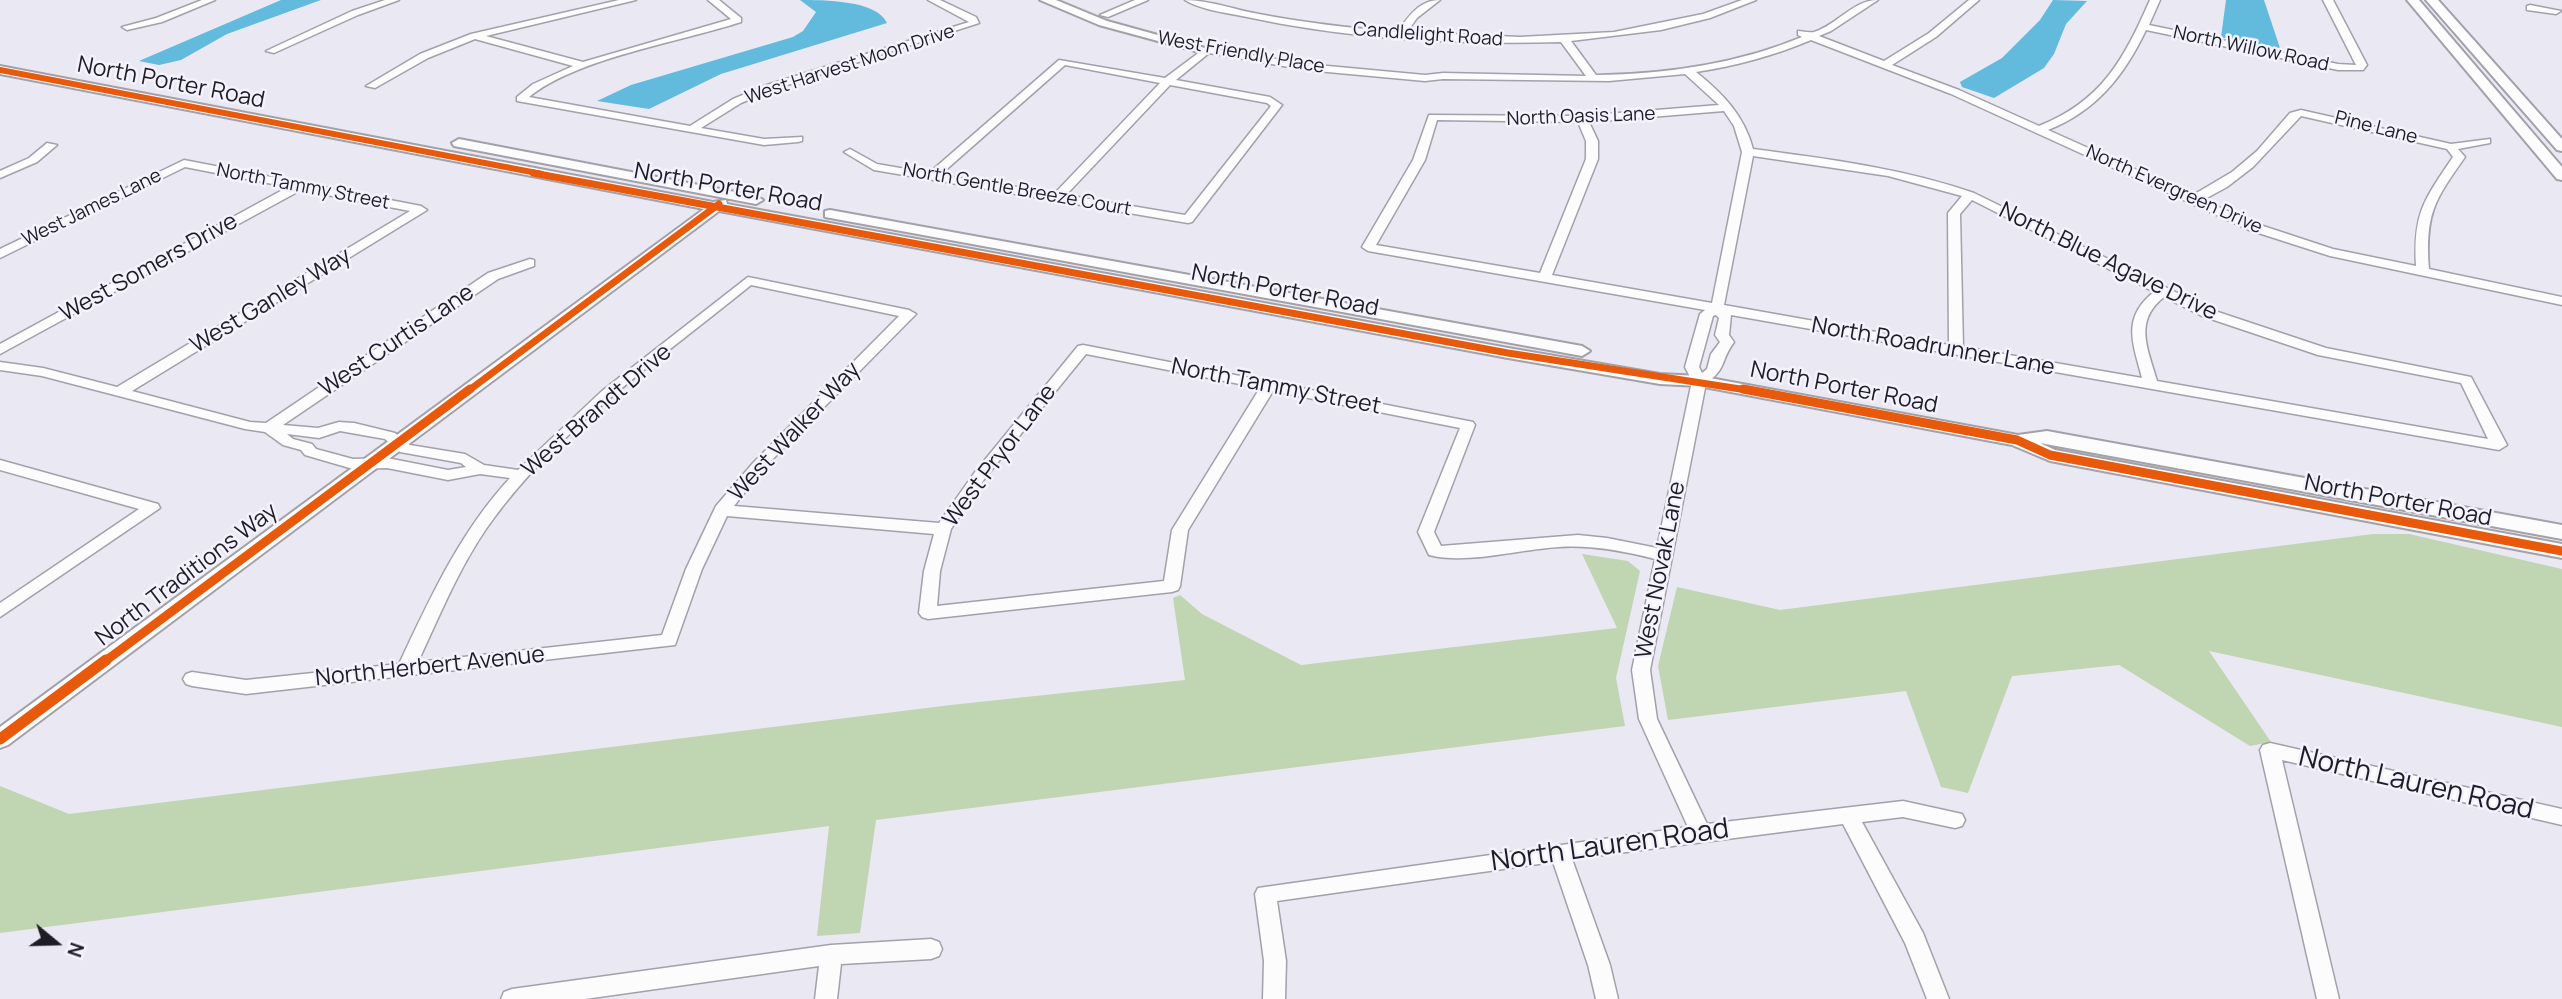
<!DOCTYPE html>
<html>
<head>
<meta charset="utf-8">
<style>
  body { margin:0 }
  #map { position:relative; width:2562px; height:999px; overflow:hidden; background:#eae8f3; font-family:Manrope,sans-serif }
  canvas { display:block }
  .north { position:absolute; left:21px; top:908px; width:70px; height:70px; -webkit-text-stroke:5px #f4f2ff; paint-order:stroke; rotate:109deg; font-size:19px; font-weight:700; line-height:28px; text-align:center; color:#1e1c24 }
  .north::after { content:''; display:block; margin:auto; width:24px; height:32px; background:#1e1c24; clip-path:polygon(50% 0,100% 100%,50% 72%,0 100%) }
</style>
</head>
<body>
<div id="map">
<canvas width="2562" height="999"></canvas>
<div class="north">N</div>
</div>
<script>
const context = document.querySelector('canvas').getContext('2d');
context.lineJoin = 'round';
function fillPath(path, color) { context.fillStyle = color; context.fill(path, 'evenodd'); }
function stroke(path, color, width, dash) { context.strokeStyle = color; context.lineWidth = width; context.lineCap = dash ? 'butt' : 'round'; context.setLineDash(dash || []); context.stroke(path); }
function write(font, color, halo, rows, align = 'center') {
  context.font = font + ' Manrope,sans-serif'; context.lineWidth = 5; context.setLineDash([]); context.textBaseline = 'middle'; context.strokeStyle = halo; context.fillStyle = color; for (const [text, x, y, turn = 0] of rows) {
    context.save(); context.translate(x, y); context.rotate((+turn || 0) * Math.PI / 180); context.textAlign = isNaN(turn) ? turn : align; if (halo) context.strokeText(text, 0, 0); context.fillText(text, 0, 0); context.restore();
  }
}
fillPath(new Path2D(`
  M 2373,534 L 2409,534 L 2562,569 L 2562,727 L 2209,651 L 2271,742 L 2250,746 L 2119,665 L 2012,676 L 1968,793 L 1941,787 L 1906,691 L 1668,720 L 1658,666 L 1677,587 L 1780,610 Z
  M 1582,554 L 1628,561 L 1640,571 L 1616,678 L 1625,726 L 876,820 L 860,933 L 817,936 L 829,826 L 0,933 L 0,786 L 69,814 L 951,705 L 1185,680 L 1173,598 L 1180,595 L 1202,614 L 1301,665 L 1617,628 Z`), '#c0d5b1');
fillPath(new Path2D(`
  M 281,0 L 321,0 L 227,34 L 181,60 L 159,65 L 139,61 Z
  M 800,0 C 823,0 877,0 887,23 L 721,74 L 649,109 L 597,101 L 631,85 L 793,37 L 803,31 L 816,12 Z
  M 2053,0 L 2087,1 L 2066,24 L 2054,54 L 2044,68 L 1994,98 L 1962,87 L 1960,82 L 2002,58 L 2040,20 Z
  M 2226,0 L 2264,0 L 2280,48 L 2255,46 L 2221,37 Z`), '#62badd');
const minor = new Path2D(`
  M 202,0 L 215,0 L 162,22 L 127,30 L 122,27 L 156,18 Z
  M 385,0 L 399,0 L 358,15 L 274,53 L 266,51 L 352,11 Z
  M 619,0 L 636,0 L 486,36 L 583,62 L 731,19 L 708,0 L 719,0 L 741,18 L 741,22 C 680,42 577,58 529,97 L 690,126 L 733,99 L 767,85 L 969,22 L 928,0 L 940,0 L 976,17 L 979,23 L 775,89 L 741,103 L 701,128 L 764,139 L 802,137 L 802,141 L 798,142 L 764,145 L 517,101 L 517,97 L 533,84 L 573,66 L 475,39 L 428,58 L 375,88 L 366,86 L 420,54 L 471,34 Z
  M 1135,0 L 1148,0 L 1108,17 L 1100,15 Z
  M 1185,0 C 1210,0 1235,10 1259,14 C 1305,23 1352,28 1398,32 C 1408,16 1420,0 1440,0 L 1417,18 L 1407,32 L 1520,37 L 1614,32 L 1703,14 L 1742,0 L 1756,0 L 1710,18 L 1661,30 L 1571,41 L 1596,75 C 1666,74 1737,64 1802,37 L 1798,35 L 1798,31 C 1803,31 1808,33 1814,32 C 1837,25 1853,0 1878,0 L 1831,31 L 1819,36 L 1884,61 L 1929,33 L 1969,0 L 1979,0 L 1936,37 L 1892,65 L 1959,90 L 2039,126 C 2102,101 2124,59 2150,0 L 2160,0 L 2149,25 L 2338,64 L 2356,65 L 2323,0 L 2333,0 L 2367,65 L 2363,70 L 2338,70 L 2146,30 C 2124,76 2096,111 2048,130 L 2193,195 L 2232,172 L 2257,151 L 2290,113 L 2301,110 L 2451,144 L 2490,139 L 2490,143 L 2458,149 L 2465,157 C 2434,201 2425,214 2429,269 L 2562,297 L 2562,305 L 2330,256 L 2249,230 L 1951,94 L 1811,40 C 1773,56 1735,66 1696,72 C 1723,94 1744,115 1753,149 C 1828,159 1902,168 1974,193 L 2212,310 L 2326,348 L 2471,377 L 2507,445 L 2499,450 L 1731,315 L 1729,335 L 1734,342 C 1720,361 1727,369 1706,383 L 1650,670 L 1657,719 L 1707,824 L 1903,801 L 1962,814 L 1965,820 L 1962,826 L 1955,828 L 1903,817 L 1862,822 L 1923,933 L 1949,999 L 1927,999 L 1905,943 L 1843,824 L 1572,859 L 1610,965 L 1618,999 L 1596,999 L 1588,965 L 1553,862 L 1277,901 L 1286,961 L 1285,999 L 1263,999 L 1264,961 L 1255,894 L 1258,888 L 1688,827 L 1639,719 L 1632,670 L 1655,559 C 1623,551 1592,545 1559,547 C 1520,549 1466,565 1429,555 L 1418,532 L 1460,428 L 1273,391 L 1188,530 L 1180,586 L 1178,590 L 1172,592 L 928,619 L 922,617 L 919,613 L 924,571 L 934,534 L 727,516 L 702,569 L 675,645 L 246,694 L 192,686 L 186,684 L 183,679 L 186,674 L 192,672 L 246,680 L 399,664 C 430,598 460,532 510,478 L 480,474 L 448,480 L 387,468 L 353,469 L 305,455 L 301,450 L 283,445 L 265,432 L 245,429 L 42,376 L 0,370 L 0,362 L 43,368 L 117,387 L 410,211 L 301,190 L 0,354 L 0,344 L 288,187 L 185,167 L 0,258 L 0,249 L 184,160 L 421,206 L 427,210 L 132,391 L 250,422 L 266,423 L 488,273 L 530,259 L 534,260 L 534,266 L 498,279 L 283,425 L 318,428 L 339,422 L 354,423 L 395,433 L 410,445 L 465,454 L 484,465 L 518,470 L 602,391 L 748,277 L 909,310 L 916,314 L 763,469 L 734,506 L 939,523 L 975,472 L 1078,346 L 1083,345 L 1473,422 L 1475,425 L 1434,532 L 1441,546 L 1578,535 L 1607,538 L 1657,548 L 1692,381 L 1685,367 L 1700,314 L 1705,310 L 1368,251 L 1362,247 L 1413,160 L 1429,115 L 1581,116 L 1719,105 L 1685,74 L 1609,81 L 1443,79 L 1425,81 L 1306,70 L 1209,53 L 1176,80 L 1270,97 L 1282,105 L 1192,222 L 1188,223 L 874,170 L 844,152 L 850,149 L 877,164 L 929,173 L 1059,60 L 1165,78 L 1213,42 L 1218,45 L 1215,49 L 1306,64 L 1425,75 L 1443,73 L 1586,76 L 1561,42 C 1456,45 1349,39 1247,17 C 1228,13 1201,10 1185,0 ZM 1065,65 L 1160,83 L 1055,193 L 940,175 ZM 1170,85 L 1267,103 L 1271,106 L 1185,215 L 1066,195 ZM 1724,111 L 1734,126 L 1742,152 L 1712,303 L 1552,275 L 1598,159 L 1598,141 L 1589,122 ZM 2301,116 L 2447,149 L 2453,157 C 2424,200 2413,213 2416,266 L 2333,249 L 2257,224 L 2203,200 L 2227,187 L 2253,167 ZM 1437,120 L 1578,122 L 1586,141 L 1586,159 L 1540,273 L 1376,245 L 1425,160 ZM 1753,156 L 1888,176 L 1962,196 L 1948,213 L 1949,345 L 1724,305 ZM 1972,200 L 2154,292 C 2121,318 2133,343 2142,378 L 1963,347 L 1960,214 ZM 751,285 L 899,316 L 753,463 L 716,506 L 686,569 L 662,635 L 418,662 C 439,617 458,570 486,529 C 554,431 659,360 751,285 ZM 2164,297 L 2202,316 L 2318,355 L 2461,383 L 2488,439 L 2157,381 C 2148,349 2133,321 2164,297 ZM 1716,315 L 1719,318 L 1715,335 L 1720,342 L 1711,354 L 1707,369 L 1702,373 L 1699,367 L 1713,316 ZM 1086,354 L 1260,388 L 1172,530 L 1164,581 L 937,606 L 940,571 L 951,529 L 985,478 ZM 340,431 L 385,439 L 400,452 L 461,463 L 466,467 L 448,470 L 387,458 L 353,459 L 316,449 L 312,444 L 293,439 L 287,434 L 319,438 Z
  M 2530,5 L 2561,11 L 2556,14 L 2527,10 L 2527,6 Z
  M 47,143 L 57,145 L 37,162 L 0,178 L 0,171 L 29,158 Z
  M 0,460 L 158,504 L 160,508 L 0,617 L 0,603 L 139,509 L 0,470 Z
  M 2270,743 L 2562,809 L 2562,825 L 2282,760 L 2339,999 L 2317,999 L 2260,750 L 2263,745 Z
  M 931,939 L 939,942 L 942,949 L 939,956 L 931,959 L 841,964 L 837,999 L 815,999 L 819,966 L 585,999 L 501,999 L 504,992 L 512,989 L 831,945 Z`);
const tertiary = new Path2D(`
  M 1040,0 L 1056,0 L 1107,21 L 1212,50 L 1206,54 L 1099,25 Z
  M 2407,0 L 2419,0 L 2562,167 L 2562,180 L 2557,179 Z
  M 2426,0 L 2438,0 L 2562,139 L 2562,151 L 2557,150 Z
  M 0,66 L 713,202 L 726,200 L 727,204 L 1508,348 L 1660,374 L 1699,376 L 2018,435 L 2047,431 L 2562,525 L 2562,539 L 2040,443 L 2055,450 L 2562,544 L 2562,558 L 2050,461 L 2012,445 L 1699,386 L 1660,384 L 1508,358 L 719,211 L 8,745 L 0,748 L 0,727 L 704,209 L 0,74 Z
  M 459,139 L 756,196 L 763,200 L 756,204 L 454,146 L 452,143 Z
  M 830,210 L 1582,346 L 1590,351 L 1582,356 L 825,217 L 825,211 Z`);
stroke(minor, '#a2a1a9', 3);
stroke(tertiary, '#a2a1a9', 4);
fillPath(minor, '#fcfcfd');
fillPath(tertiary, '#fcfcfd');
stroke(new Path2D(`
  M 0,70 L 542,174`), '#e8590c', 6);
stroke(new Path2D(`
  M 533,173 L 1508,353 L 1753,391
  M 468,391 L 719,204`), '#e8590c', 7);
stroke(new Path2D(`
  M 1743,389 L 2017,440 L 2050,455 L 2562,551
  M 104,662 L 470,389`), '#e8590c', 9);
stroke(new Path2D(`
  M 0,739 L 106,660`), '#e8590c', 11);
write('19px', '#1e1c24', '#f4f2ff', [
  ["Candlelight Road",1428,35,4],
  ["North Willow Road",2251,49,12],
  ["West Friendly Place",1241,53,10],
  ["West Harvest Moon Drive",850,65,-18],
  ["North Oasis Lane",1581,117,-2],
  ["Pine Lane",2376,128,14],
  ["North Tammy Street",303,187,11],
  ["North Gentle Breeze Court",1017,190,10],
  ["North Evergreen Drive",2174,190,24],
  ["West James Lane",92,208,-26]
]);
write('23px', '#1e1c24', '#f4f2ff', [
  ["North Porter Road",171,83,11],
  ["North Porter Road",728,188,10],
  ["North Blue Agave Drive",2108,262,26],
  ["West Somers Drive",149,268,-29],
  ["North Porter Road",1285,291,11],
  ["West Ganley Way",271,301,-31],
  ["West Curtis Lane",397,341,-34],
  ["North Roadrunner Lane",1933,347,10],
  ["North Tammy Street",1276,387,11],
  ["North Porter Road",1844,388,11],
  ["West Brandt Drive",597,411,-41],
  ["West Walker Way",795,432,-47],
  ["West Pryor Lane",1000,456,-53],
  ["North Porter Road",2398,501,11],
  ["West Novak Lane",1661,570,-79],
  ["North Traditions Way",187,575,-37],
  ["North Herbert Avenue",430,667,-6]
]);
write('28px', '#1e1c24', '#f4f2ff', [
  ["North Lauren Road",2416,784,13],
  ["North Lauren Road",1610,846,-8]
]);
</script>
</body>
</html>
